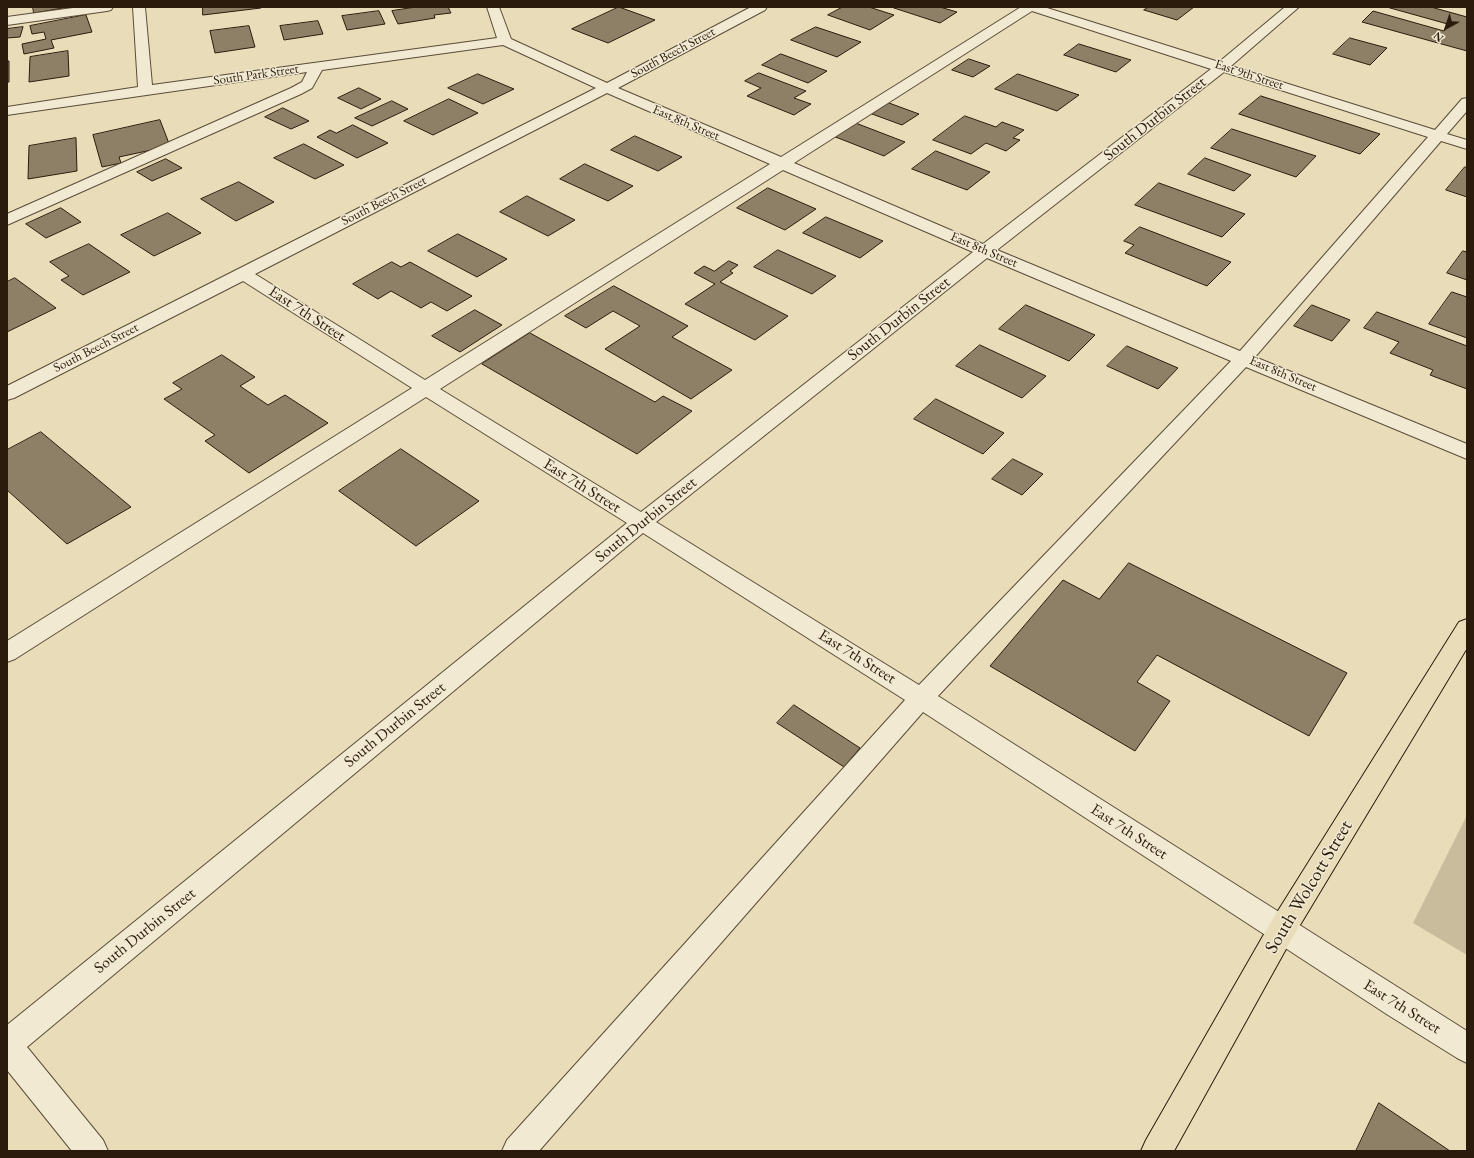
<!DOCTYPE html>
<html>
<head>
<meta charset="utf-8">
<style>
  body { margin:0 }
  #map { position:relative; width:1474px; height:1158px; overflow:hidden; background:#e9ddb9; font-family:"EB Garamond",serif }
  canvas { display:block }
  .frame { position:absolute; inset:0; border:8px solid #2b1b0d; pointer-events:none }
  .north { position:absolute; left:1426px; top:8px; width:40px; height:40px; -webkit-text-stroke:3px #f1e9d2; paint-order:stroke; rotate:220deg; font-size:11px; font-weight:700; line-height:16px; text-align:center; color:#2b1b0d }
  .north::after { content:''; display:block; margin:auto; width:14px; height:18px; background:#2b1b0d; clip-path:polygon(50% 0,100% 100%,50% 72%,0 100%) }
</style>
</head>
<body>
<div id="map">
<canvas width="1474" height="1158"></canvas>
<div class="frame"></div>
<div class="north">N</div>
</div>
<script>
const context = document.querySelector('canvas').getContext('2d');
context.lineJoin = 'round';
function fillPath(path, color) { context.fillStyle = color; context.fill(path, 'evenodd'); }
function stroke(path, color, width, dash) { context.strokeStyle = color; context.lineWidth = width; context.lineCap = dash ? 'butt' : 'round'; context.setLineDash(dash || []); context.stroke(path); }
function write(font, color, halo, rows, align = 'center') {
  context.font = font + ' "EB Garamond",serif'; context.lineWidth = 3; context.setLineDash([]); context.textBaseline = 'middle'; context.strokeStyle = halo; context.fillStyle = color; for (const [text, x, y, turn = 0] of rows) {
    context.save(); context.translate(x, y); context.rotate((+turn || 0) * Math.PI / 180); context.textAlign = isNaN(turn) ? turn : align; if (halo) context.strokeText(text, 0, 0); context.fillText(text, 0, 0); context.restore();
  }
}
fillPath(new Path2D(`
  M 1467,815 L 1467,955 L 1413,923 Z`), '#c9bc9c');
const building = new Path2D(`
  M 33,7 L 69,7 L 34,13 Z
  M 203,7 L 261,7 L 261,8 L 203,15 Z
  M 416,7 L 448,7 L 451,13 L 434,15 L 435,18 L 398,24 L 392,11 Z
  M 619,7 L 655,20 L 608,43 L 572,29 Z
  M 843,7 L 869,7 L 894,15 L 870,30 L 828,15 Z
  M 896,7 L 940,7 L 957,12 L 940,23 L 894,8 Z
  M 1149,7 L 1194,7 L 1177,20 L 1144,10 Z
  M 1387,7 L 1431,7 L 1467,17 L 1467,51 L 1362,22 L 1373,11 L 1444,31 L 1450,25 Z
  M 379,11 L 385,24 L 347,30 L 342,16 Z
  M 86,15 L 92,32 L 51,40 L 54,48 L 24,54 L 22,44 L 46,39 L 44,32 L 32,34 L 30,26 Z
  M 318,21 L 323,34 L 284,40 L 280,26 Z
  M 249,26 L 255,47 L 215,53 L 210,31 Z
  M 23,27 L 20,37 L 7,38 L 7,29 Z
  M 816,27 L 861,42 L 837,57 L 791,40 Z
  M 1350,38 L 1387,48 L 1370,65 L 1333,54 Z
  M 1079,44 L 1131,60 L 1116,72 L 1064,55 Z
  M 68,51 L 69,76 L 29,82 L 30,57 Z
  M 781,54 L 827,71 L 808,83 L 762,65 Z
  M 969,59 L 990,66 L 973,77 L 952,70 Z
  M 7,61 L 9,61 L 9,82 L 7,82 Z
  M 759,73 L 806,91 L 794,98 L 811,104 L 794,115 L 747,96 L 761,88 L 745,81 Z
  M 478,74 L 514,89 L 483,104 L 448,88 Z
  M 1018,74 L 1079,95 L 1057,111 L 995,89 Z
  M 359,88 L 381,99 L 361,109 L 338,98 Z
  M 1261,96 L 1380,134 L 1360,154 L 1239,114 Z
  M 449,99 L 478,113 L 433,135 L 404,121 Z
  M 392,101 L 408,109 L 372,126 L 355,118 Z
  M 889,103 L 919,114 L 902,125 L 872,114 Z
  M 283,108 L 309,121 L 291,129 L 265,117 Z
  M 965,116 L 996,127 L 1002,122 L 1024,130 L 1013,138 L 1020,140 L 1006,151 L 986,143 L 971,154 L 933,140 Z
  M 160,120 L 170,146 L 119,157 L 121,163 L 102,167 L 93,135 Z
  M 853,122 L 905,142 L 884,156 L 833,136 Z
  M 353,125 L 388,143 L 357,158 L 317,137 L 330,130 L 336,133 Z
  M 1232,129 L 1316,156 L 1296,177 L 1211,148 Z
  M 635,136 L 682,157 L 658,171 L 611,150 Z
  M 76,138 L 77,171 L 28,179 L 29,146 Z
  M 304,144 L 344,165 L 315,179 L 274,158 Z
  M 936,151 L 990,172 L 967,190 L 912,169 Z
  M 1205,158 L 1251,175 L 1234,191 L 1188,174 Z
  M 166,159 L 182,168 L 152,181 L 137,172 Z
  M 585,164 L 633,186 L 608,201 L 560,179 Z
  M 1465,167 L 1467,168 L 1467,197 L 1446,190 Z
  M 239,182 L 274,202 L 236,221 L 201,199 Z
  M 1159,183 L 1245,214 L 1222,237 L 1135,205 Z
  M 768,188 L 816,209 L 785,230 L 737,208 Z
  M 527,196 L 575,220 L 548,236 L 500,212 Z
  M 61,208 L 81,222 L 46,238 L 26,224 Z
  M 168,213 L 201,233 L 154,256 L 121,235 Z
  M 826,217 L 883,241 L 860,258 L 803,233 Z
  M 1140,227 L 1231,262 L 1207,286 L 1125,253 L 1134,245 L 1124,241 Z
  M 458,234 L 507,259 L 477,277 L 428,251 Z
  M 89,244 L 130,272 L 83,295 L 61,280 L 69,276 L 50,262 Z
  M 778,250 L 836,276 L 812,294 L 754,267 Z
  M 1463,251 L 1467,252 L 1467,280 L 1447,273 Z
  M 729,261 L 738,265 L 730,271 L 733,273 L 720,282 L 788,316 L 755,340 L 685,304 L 715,284 L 694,273 L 704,266 L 714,271 Z
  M 392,262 L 401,267 L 410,262 L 472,296 L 447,311 L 431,302 L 421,308 L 391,291 L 378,299 L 353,284 Z
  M 15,278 L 56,308 L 7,332 L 7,282 Z
  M 614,286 L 688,326 L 672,337 L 732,370 L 691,399 L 605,349 L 640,326 L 613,311 L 586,328 L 565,316 Z
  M 1452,292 L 1467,297 L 1467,338 L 1429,324 Z
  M 1026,305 L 1095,335 L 1069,361 L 999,329 Z
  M 1312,305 L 1350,320 L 1332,341 L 1294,326 Z
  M 475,310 L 502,325 L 460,352 L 432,336 Z
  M 1377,312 L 1467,346 L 1467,389 L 1430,375 L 1433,370 L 1390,353 L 1399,342 L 1364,328 Z
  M 530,333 L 655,402 L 663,396 L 692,411 L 637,454 L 482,364 Z
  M 980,345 L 1046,376 L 1022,398 L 956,366 Z
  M 1127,346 L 1178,368 L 1158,389 L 1107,366 Z
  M 222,355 L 255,377 L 240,386 L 268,405 L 285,395 L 328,423 L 249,473 L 205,441 L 215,435 L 164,399 L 182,389 L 173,383 Z
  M 936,399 L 1004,433 L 983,454 L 914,419 Z
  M 41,432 L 131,507 L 67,544 L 7,490 L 7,450 Z
  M 401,449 L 479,501 L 416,546 L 339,491 Z
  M 1013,459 L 1043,474 L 1022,495 L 992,479 Z
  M 1129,563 L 1347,673 L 1309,736 L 1157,655 L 1137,682 L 1170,701 L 1135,751 L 990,666 L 1063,580 L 1099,599 Z
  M 794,705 L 860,748 L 844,767 L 777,723 Z
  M 1379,1103 L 1450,1151 L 1356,1151 Z`);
fillPath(building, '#8e8066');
stroke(building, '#2b1b0d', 1);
const minor = new Path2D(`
  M 80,7 L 113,7 L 111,10 L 107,11 L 7,25 L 7,17 Z
  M 133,7 L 145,7 L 152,85 L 497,38 L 487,7 L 499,7 L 511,39 L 607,83 L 751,7 L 767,7 L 765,10 L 618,88 L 781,157 L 1021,7 L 1044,7 L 1219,62 L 1285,7 L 1299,7 L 1231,66 L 1435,130 L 1462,99 L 1467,98 L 1467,111 L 1447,134 L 1467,140 L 1467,149 L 1441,141 L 1255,357 L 1467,444 L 1467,459 L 1246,367 L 938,696 L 1467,1031 L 1467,1063 L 1457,1058 L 1388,1015 L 923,712 L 539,1151 L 502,1151 L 507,1140 L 905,700 L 643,533 L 27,1047 L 103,1140 L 108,1151 L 72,1151 L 7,1070 L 7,1025 L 627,523 L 426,397 L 15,659 L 7,662 L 7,641 L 412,388 L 243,281 L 14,398 L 7,400 L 7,386 L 596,88 L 503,45 L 322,70 L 312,88 L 301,94 L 7,225 L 7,214 L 291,88 L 302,82 L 307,72 L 7,115 L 7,107 L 138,87 ZM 1032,11 L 1211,69 L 983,244 L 794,163 ZM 1224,72 L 1428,137 L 1240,351 L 997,250 ZM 607,93 L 770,164 L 425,380 L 255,274 ZM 783,170 L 973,252 L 641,512 L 440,389 ZM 987,258 L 1231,361 L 919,685 L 656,522 Z`);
const major = new Path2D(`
  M 1467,619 L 1467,648 L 1291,940 L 1174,1151 L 1141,1151 L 1146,1140 L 1271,922 L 1459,622 Z`);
stroke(minor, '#5a4c38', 2);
stroke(major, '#2b1b0d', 2);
fillPath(minor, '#f1e9d2');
fillPath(major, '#e9ddb9');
write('13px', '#2b1b0d', '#f1e9d2', [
  ["South Beech Street",673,53,-28],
  ["South Park Street",256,75,-8],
  ["East 9th Street",1249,75,18],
  ["East 8th Street",686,123,23],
  ["South Beech Street",384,201,-27],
  ["East 8th Street",984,250,23],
  ["South Beech Street",96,348,-27],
  ["East 8th Street",1283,374,23]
]);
write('16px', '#2b1b0d', '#f1e9d2', [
  ["South Durbin Street",1155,119,-38],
  ["East 7th Street",307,314,33],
  ["South Durbin Street",899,319,-38],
  ["East 7th Street",582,486,32],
  ["South Durbin Street",646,520,-39],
  ["East 7th Street",857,657,32],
  ["South Durbin Street",395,725,-39],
  ["East 7th Street",1129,832,33],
  ["South Durbin Street",145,931,-39],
  ["East 7th Street",1402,1007,32]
]);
write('19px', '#2b1b0d', '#f1e9d2', [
  ["South Wolcott Street",1309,887,-59]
]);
</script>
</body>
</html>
